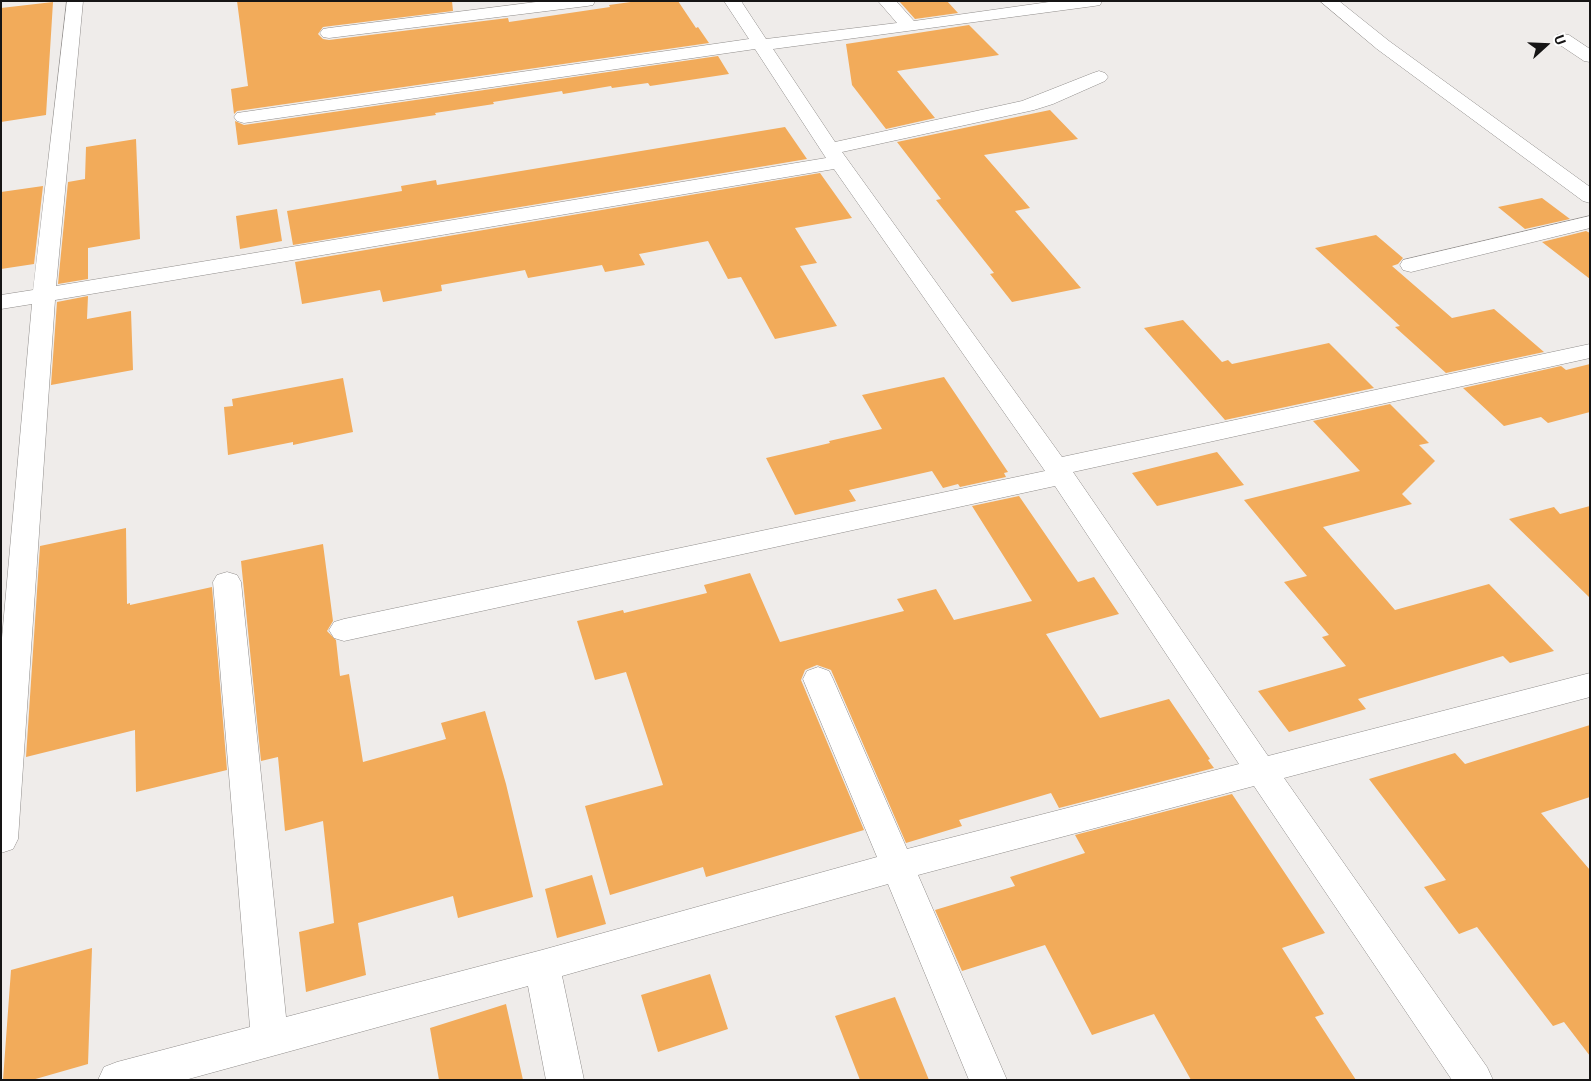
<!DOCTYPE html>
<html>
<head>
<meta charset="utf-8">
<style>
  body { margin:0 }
  #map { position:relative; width:1591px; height:1081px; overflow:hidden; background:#efecea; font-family:Roboto,sans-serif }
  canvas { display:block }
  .frame { position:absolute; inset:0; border:2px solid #161515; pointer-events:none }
  .north { position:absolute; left:1521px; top:20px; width:50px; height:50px; -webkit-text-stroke:4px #fff; paint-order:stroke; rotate:70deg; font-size:14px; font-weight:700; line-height:20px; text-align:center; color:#161515 }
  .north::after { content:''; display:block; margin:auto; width:18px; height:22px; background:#161515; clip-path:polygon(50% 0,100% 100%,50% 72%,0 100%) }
</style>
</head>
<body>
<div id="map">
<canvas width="1591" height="1081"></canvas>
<div class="frame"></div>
<div class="north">U</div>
</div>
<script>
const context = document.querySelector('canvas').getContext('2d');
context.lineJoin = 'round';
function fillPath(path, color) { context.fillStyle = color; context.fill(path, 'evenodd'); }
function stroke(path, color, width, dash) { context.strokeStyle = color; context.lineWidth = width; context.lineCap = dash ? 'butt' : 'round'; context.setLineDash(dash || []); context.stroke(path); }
fillPath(new Path2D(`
  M 237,1 L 452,1 L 453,11 L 323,27 L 318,34 L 323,39 L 329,40 L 508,18 L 509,22 L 610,7 L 609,5 L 638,1 L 678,1 L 696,28 L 698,27 L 709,43 L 237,111 L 234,114 L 231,89 L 248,86 Z
  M 899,1 L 947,1 L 958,13 L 915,19 Z
  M 53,2 L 46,115 L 1,122 L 1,8 Z
  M 969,25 L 999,55 L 897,71 L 935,118 L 886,129 L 852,85 L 846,44 Z
  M 718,56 L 729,74 L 650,86 L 648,83 L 612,88 L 611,86 L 563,94 L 562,91 L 493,102 L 494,104 L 435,113 L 436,115 L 238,145 L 235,121 L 244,125 Z
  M 1050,110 L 1078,139 L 984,155 L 1030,208 L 1015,211 L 1081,288 L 1012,302 L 990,274 L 994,273 L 936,200 L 941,199 L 897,142 Z
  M 785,127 L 807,159 L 293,245 L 287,211 L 402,191 L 401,186 L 436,180 L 437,185 Z
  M 136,139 L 140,239 L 88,248 L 88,279 L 58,284 L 68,182 L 85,179 L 86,147 Z
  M 820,173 L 852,218 L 795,228 L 817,263 L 800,266 L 837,326 L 775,339 L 741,277 L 728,279 L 708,241 L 639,254 L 645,265 L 605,272 L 602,265 L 528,278 L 525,270 L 441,285 L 442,291 L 383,302 L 380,290 L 302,304 L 295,262 Z
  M 43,186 L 34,264 L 1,269 L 1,192 Z
  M 1542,198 L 1570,219 L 1525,229 L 1498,207 Z
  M 277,209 L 282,241 L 240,249 L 236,216 Z
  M 1586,231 L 1590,233 L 1590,279 L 1542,242 Z
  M 1376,235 L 1403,258 L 1398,264 L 1392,266 L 1452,318 L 1494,309 L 1544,352 L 1446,373 L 1395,327 L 1400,326 L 1315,248 Z
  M 88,296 L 87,319 L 131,311 L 133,370 L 51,385 L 57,302 Z
  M 1183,320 L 1222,362 L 1228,360 L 1232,364 L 1329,343 L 1374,388 L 1225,420 L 1144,328 Z
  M 1590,364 L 1590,412 L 1548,423 L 1541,417 L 1504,426 L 1463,388 L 1561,366 L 1566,370 Z
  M 944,377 L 1008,472 L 1004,473 L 1006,477 L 960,487 L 958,484 L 943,488 L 932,471 L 849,490 L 856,501 L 795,515 L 766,458 L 830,443 L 829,441 L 882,429 L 862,395 Z
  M 343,378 L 353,432 L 293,445 L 293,442 L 228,455 L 224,407 L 233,406 L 232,399 Z
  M 1390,404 L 1429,443 L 1419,445 L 1435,461 L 1402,494 L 1412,504 L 1323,527 L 1395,610 L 1489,584 L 1554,651 L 1510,663 L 1503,656 L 1358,699 L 1366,709 L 1289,732 L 1258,691 L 1346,666 L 1322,637 L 1329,635 L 1284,582 L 1307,576 L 1244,500 L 1360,471 L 1313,421 Z
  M 1217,452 L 1244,485 L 1157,506 L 1132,473 Z
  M 1019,496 L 1078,582 L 1094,577 L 1119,614 L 1046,634 L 1100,718 L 1169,699 L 1210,759 L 1208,760 L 1214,768 L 1059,808 L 1051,793 L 959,820 L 962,826 L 906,843 L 831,670 L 817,665 L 805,670 L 801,680 L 864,830 L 706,877 L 703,867 L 610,895 L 585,806 L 663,785 L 626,672 L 595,680 L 577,621 L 623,610 L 624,613 L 707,593 L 704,585 L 750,573 L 780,642 L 904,611 L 897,599 L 936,589 L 954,620 L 1032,601 L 972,506 Z
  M 1590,506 L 1590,598 L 1509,519 L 1554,507 L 1560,514 Z
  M 126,528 L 127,604 L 130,603 L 130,605 L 212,587 L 227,770 L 136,792 L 135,730 L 26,757 L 40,546 Z
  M 323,544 L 333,621 L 327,631 L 336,640 L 340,676 L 349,674 L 363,762 L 446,739 L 441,723 L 485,711 L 506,784 L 533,897 L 458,918 L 453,896 L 358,923 L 366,975 L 306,992 L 299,932 L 334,923 L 323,821 L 285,831 L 278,757 L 261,761 L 241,561 Z
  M 1590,725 L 1590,797 L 1541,813 L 1590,870 L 1590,1056 L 1564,1022 L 1553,1026 L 1477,927 L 1459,934 L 1424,887 L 1446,880 L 1369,779 L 1455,753 L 1465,764 Z
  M 1232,794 L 1325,933 L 1282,948 L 1324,1014 L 1315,1017 L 1356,1080 L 1191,1080 L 1154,1014 L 1092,1035 L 1045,945 L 962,971 L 935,910 L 1015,886 L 1010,877 L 1085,853 L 1075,835 Z
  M 592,875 L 606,924 L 557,938 L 545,889 Z
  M 92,948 L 88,1064 L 32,1080 L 3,1080 L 11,970 Z
  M 710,974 L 728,1029 L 658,1052 L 641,995 Z
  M 895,997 L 929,1080 L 860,1080 L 835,1016 Z
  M 506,1004 L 523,1080 L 439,1080 L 430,1028 Z`), '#f2ab5a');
const minor = new Path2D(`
  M 67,1 L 83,1 L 56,286 L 826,158 L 755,49 L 244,123 L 237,121 L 234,117 L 237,113 L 749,39 L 724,1 L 741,1 L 766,39 L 897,23 L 878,1 L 896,1 L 914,21 L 1056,1 L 1102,1 L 1100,5 L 1094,6 L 773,49 L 835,142 L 1022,101 L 1093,73 L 1099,71 L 1105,73 L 1108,77 L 1105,81 L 1053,104 L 1034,110 L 842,152 L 1062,457 L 1590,344 L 1590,358 L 1073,472 L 1268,756 L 1590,673 L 1590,697 L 1284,778 L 1487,1067 L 1493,1080 L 1452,1080 L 1254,786 L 918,875 L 1007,1080 L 969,1080 L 888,884 L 562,976 L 584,1080 L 546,1080 L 528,986 L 185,1080 L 98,1080 L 104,1067 L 117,1062 L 250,1027 L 213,582 L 217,575 L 227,572 L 237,575 L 241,582 L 286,1017 L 542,950 L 877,857 L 803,679 L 807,671 L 818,667 L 829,671 L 833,679 L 907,849 L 1239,764 L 1055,486 L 344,641 L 334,638 L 329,630 L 334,622 L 344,619 L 1045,471 L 834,169 L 55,300 L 18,839 L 13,849 L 1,853 L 1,649 L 32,304 L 1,309 L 1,295 L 33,290 Z
  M 544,1 L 595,1 L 593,5 L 587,6 L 329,38 L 323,37 L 320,33 L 323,29 L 329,28 Z
  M 1320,1 L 1339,1 L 1389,41 L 1590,187 L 1590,203 L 1583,201 L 1377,49 Z
  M 1563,34 L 1569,35 L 1590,49 L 1590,62 L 1584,61 L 1557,43 L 1554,39 L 1557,35 Z
  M 1590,216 L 1590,228 L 1411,272 L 1403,270 L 1400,265 L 1403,260 Z`);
stroke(minor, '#908d8b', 1);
fillPath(minor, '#fff');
</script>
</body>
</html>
